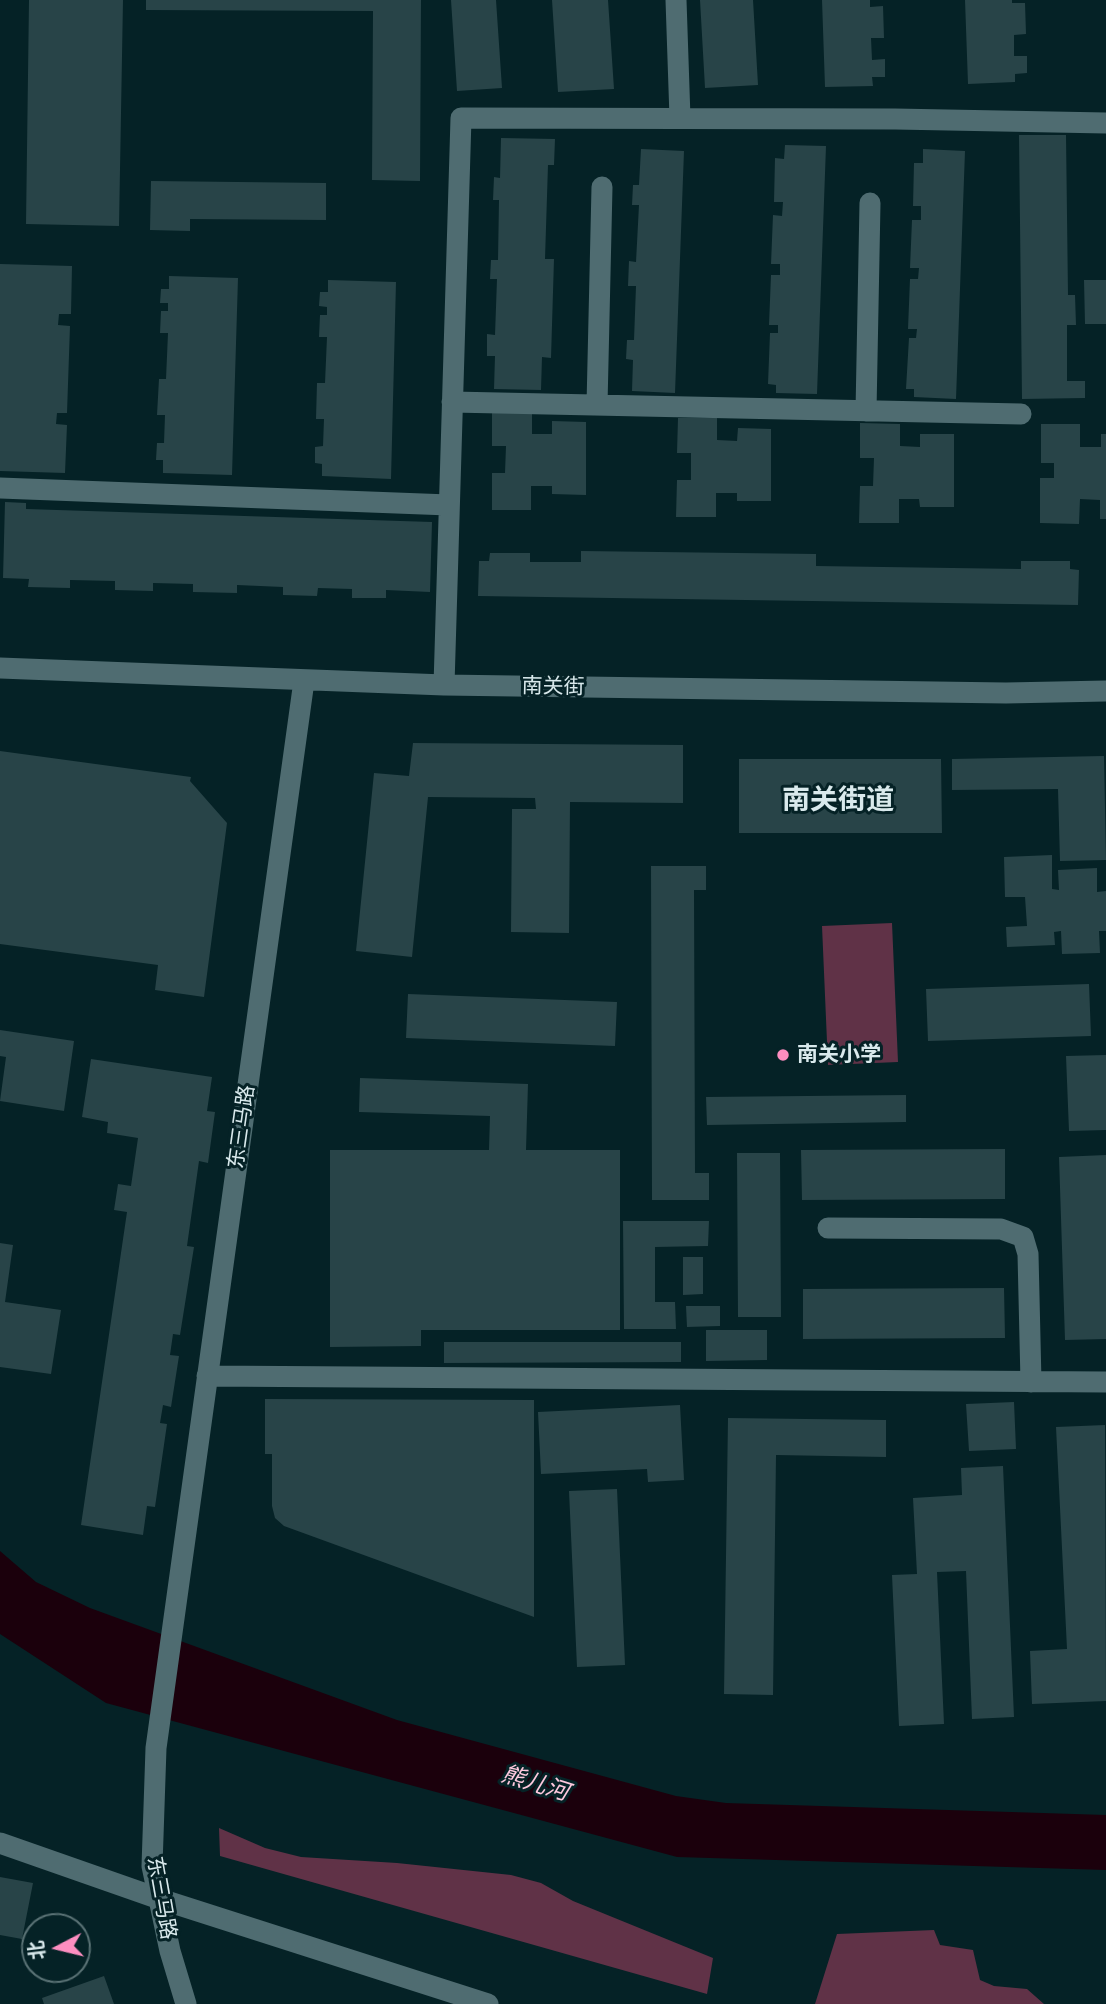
<!DOCTYPE html>
<html>
<head>
<meta charset="utf-8">
<style>
  body { margin:0 }
  #map { position:relative; width:1106px; height:2004px; overflow:hidden; background:#052226; font-family:Karla,"Noto Sans SC",sans-serif }
  canvas { display:block }
  .north { position:absolute; left:21px; top:1913px; width:70px; height:70px; box-sizing:border-box; background:#052226; border:2px solid #5a7275; border-radius:50%; rotate:263deg; font-size:19px; font-weight:700; line-height:28px; text-align:center; color:#d9e9ec }
  .north::after { content:''; display:block; margin:auto; width:24px; height:32px; background:#fd8ec0; clip-path:polygon(50% 0,100% 100%,50% 72%,0 100%) }
</style>
</head>
<body>
<div id="map">
<canvas width="1106" height="2004"></canvas>
<div class="north">北</div>
</div>
<script>
const context = document.querySelector('canvas').getContext('2d');
context.lineJoin = 'round';
function fillPath(path, color) { context.fillStyle = color; context.fill(path, 'evenodd'); }
function stroke(path, color, width, dash) { context.strokeStyle = color; context.lineWidth = width; context.lineCap = dash ? 'butt' : 'round'; context.setLineDash(dash || []); context.stroke(path); }
function write(font, color, halo, rows, align = 'center') {
  context.font = font + ' Karla,"Noto Sans SC",sans-serif'; context.lineWidth = 6; context.setLineDash([]); context.textBaseline = 'middle'; context.strokeStyle = halo; context.fillStyle = color; for (const [text, x, y, turn = 0] of rows) {
    context.save(); context.translate(x, y); context.rotate((+turn || 0) * Math.PI / 180); context.textAlign = isNaN(turn) ? turn : align; if (halo) context.strokeText(text, 0, 0); context.fillText(text, 0, 0); context.restore();
  }
}
fillPath(new Path2D(`
  M 892,923 L 898,1062 L 828,1065 L 822,926 Z
  M 219,1828 L 265,1848 L 301,1857 L 397,1863 L 511,1875 L 541,1883 L 573,1901 L 713,1958 L 707,1994 L 220,1856 Z
  M 934,1930 L 940,1945 L 973,1950 L 980,1980 L 994,1986 L 1027,1989 L 1044,2004 L 815,2004 L 837,1934 Z`), '#603247');
fillPath(new Path2D(`
  M 0,1551 L 36,1582 L 90,1608 L 397,1720 L 676,1796 L 726,1803 L 1106,1815 L 1106,1870 L 677,1857 L 106,1703 L 0,1634 Z`), '#1b000c');
fillPath(new Path2D(`
  M 29,0 L 123,0 L 119,226 L 26,224 Z
  M 146,0 L 421,0 L 420,181 L 372,180 L 373,11 L 146,10 Z
  M 451,0 L 496,0 L 502,88 L 457,91 Z
  M 552,0 L 608,0 L 614,89 L 558,92 Z
  M 700,0 L 753,0 L 758,85 L 705,88 Z
  M 822,0 L 870,0 L 870,7 L 883,6 L 884,38 L 871,38 L 872,60 L 885,59 L 885,77 L 872,77 L 873,86 L 825,87 Z
  M 965,0 L 1012,0 L 1012,3 L 1025,3 L 1026,34 L 1014,35 L 1014,56 L 1027,56 L 1027,73 L 1015,74 L 1015,82 L 968,84 Z
  M 1019,135 L 1066,135 L 1068,295 L 1075,295 L 1076,325 L 1067,325 L 1067,381 L 1085,381 L 1085,398 L 1022,399 Z
  M 501,138 L 555,139 L 554,165 L 548,165 L 545,259 L 554,259 L 551,358 L 542,357 L 541,390 L 494,389 L 495,356 L 487,356 L 487,334 L 495,335 L 497,279 L 490,279 L 491,260 L 498,260 L 499,200 L 493,200 L 494,177 L 500,178 Z
  M 785,145 L 826,146 L 817,394 L 776,393 L 776,385 L 768,384 L 770,333 L 778,333 L 778,325 L 769,325 L 771,275 L 780,275 L 780,264 L 771,264 L 773,215 L 782,216 L 783,202 L 774,202 L 775,158 L 784,159 Z
  M 641,149 L 684,151 L 675,393 L 632,391 L 633,360 L 626,359 L 627,340 L 634,340 L 636,286 L 628,286 L 629,261 L 636,262 L 639,205 L 632,205 L 633,185 L 639,185 Z
  M 923,149 L 965,151 L 956,399 L 914,397 L 914,389 L 906,389 L 909,338 L 916,338 L 917,329 L 908,329 L 910,279 L 918,279 L 919,268 L 910,268 L 912,220 L 921,220 L 921,206 L 913,206 L 914,163 L 923,163 Z
  M 151,181 L 326,183 L 326,220 L 190,219 L 190,231 L 150,230 Z
  M 0,264 L 72,266 L 71,314 L 59,314 L 58,325 L 70,326 L 67,413 L 57,413 L 56,424 L 67,425 L 65,473 L 0,471 Z
  M 169,276 L 238,278 L 232,475 L 163,473 L 163,460 L 156,460 L 157,443 L 164,443 L 165,415 L 157,415 L 159,379 L 166,379 L 168,333 L 160,333 L 161,311 L 168,311 L 168,303 L 160,303 L 161,289 L 169,289 Z
  M 328,280 L 396,282 L 391,479 L 322,476 L 322,464 L 315,463 L 315,447 L 323,446 L 324,419 L 316,419 L 317,383 L 325,383 L 327,337 L 319,337 L 320,315 L 327,315 L 327,307 L 319,306 L 320,292 L 328,292 Z
  M 1084,280 L 1106,280 L 1106,324 L 1085,324 Z
  M 492,411 L 532,412 L 532,434 L 552,434 L 552,421 L 586,422 L 586,495 L 552,494 L 552,486 L 531,486 L 531,510 L 492,510 L 492,473 L 505,473 L 506,446 L 492,446 Z
  M 678,418 L 717,418 L 717,440 L 737,441 L 738,428 L 771,429 L 771,501 L 737,501 L 737,493 L 716,493 L 716,517 L 676,517 L 677,480 L 691,480 L 691,453 L 677,453 Z
  M 860,423 L 900,424 L 900,446 L 920,447 L 920,434 L 954,434 L 954,507 L 920,507 L 919,499 L 899,499 L 899,523 L 859,523 L 860,486 L 873,486 L 874,458 L 860,458 Z
  M 1041,424 L 1080,424 L 1080,447 L 1101,447 L 1101,434 L 1106,434 L 1106,519 L 1100,519 L 1100,500 L 1080,499 L 1079,524 L 1040,523 L 1040,478 L 1054,478 L 1054,463 L 1041,463 Z
  M 5,502 L 26,503 L 26,509 L 432,522 L 430,592 L 386,590 L 386,598 L 352,598 L 352,589 L 318,588 L 317,596 L 283,595 L 283,587 L 237,585 L 237,593 L 193,592 L 193,584 L 153,583 L 153,591 L 115,590 L 115,581 L 70,580 L 70,588 L 28,587 L 29,579 L 3,578 Z
  M 581,551 L 816,554 L 816,566 L 1021,569 L 1021,561 L 1070,561 L 1070,569 L 1079,570 L 1078,605 L 478,596 L 479,561 L 489,561 L 490,553 L 530,553 L 530,562 L 581,562 Z
  M 413,743 L 683,745 L 683,803 L 570,802 L 569,933 L 511,932 L 512,809 L 536,809 L 535,798 L 428,797 L 412,957 L 356,951 L 374,773 L 409,776 Z
  M 0,751 L 191,777 L 190,781 L 227,823 L 204,997 L 155,990 L 158,965 L 0,944 Z
  M 1104,756 L 1106,860 L 1060,861 L 1058,789 L 952,790 L 952,759 Z
  M 739,759 L 941,759 L 942,833 L 739,833 Z
  M 1052,855 L 1052,889 L 1059,890 L 1058,870 L 1097,868 L 1097,892 L 1106,891 L 1106,931 L 1099,931 L 1100,953 L 1062,954 L 1061,931 L 1054,932 L 1055,945 L 1007,947 L 1006,927 L 1027,926 L 1025,897 L 1005,897 L 1004,857 Z
  M 651,866 L 706,866 L 706,890 L 694,890 L 695,1173 L 709,1173 L 709,1200 L 652,1200 Z
  M 1089,984 L 1091,1036 L 928,1041 L 926,989 Z
  M 408,994 L 617,1002 L 615,1046 L 406,1038 Z
  M 0,1030 L 74,1041 L 64,1111 L 0,1101 L 6,1057 L 0,1056 Z
  M 1106,1055 L 1106,1130 L 1069,1131 L 1066,1056 Z
  M 91,1059 L 212,1077 L 207,1111 L 215,1112 L 208,1163 L 199,1161 L 187,1246 L 194,1247 L 180,1335 L 173,1334 L 170,1355 L 179,1356 L 171,1407 L 163,1405 L 160,1423 L 167,1424 L 155,1507 L 147,1506 L 143,1535 L 81,1525 L 127,1212 L 114,1210 L 118,1184 L 131,1186 L 138,1138 L 107,1133 L 108,1122 L 82,1117 Z
  M 360,1078 L 528,1084 L 526,1150 L 620,1150 L 620,1330 L 421,1330 L 421,1346 L 330,1347 L 330,1150 L 489,1150 L 490,1116 L 359,1112 Z
  M 906,1095 L 906,1122 L 707,1125 L 706,1097 Z
  M 1005,1149 L 1005,1199 L 802,1200 L 801,1150 Z
  M 737,1153 L 780,1153 L 781,1317 L 738,1317 Z
  M 1106,1155 L 1106,1339 L 1065,1340 L 1059,1157 Z
  M 623,1221 L 709,1221 L 708,1246 L 655,1247 L 655,1302 L 675,1302 L 676,1329 L 624,1329 Z
  M 0,1243 L 13,1245 L 5,1302 L 61,1310 L 51,1374 L 0,1367 Z
  M 683,1257 L 703,1257 L 703,1294 L 683,1295 Z
  M 1004,1288 L 1005,1338 L 803,1339 L 803,1289 Z
  M 686,1306 L 720,1306 L 720,1326 L 687,1327 Z
  M 706,1330 L 767,1330 L 767,1360 L 706,1361 Z
  M 444,1342 L 681,1342 L 681,1362 L 444,1363 Z
  M 265,1399 L 534,1400 L 534,1617 L 284,1526 L 275,1518 L 272,1506 L 272,1454 L 265,1454 Z
  M 1014,1402 L 1016,1449 L 969,1451 L 966,1404 Z
  M 680,1405 L 684,1480 L 648,1482 L 647,1469 L 541,1474 L 538,1412 Z
  M 728,1418 L 886,1420 L 886,1457 L 776,1455 L 773,1695 L 724,1694 Z
  M 1105,1425 L 1106,1701 L 1032,1704 L 1030,1651 L 1067,1649 L 1056,1427 Z
  M 1003,1466 L 1014,1717 L 972,1719 L 966,1571 L 937,1572 L 944,1724 L 899,1726 L 892,1575 L 917,1574 L 913,1498 L 962,1495 L 961,1468 Z
  M 617,1489 L 625,1665 L 577,1667 L 569,1491 Z
  M 0,1877 L 33,1883 L 22,1939 L 0,1935 Z
  M 104,1976 L 114,2004 L 44,2004 L 42,1998 Z`), '#284448');
stroke(new Path2D(`
  M 676,0 L 680,118
  M 452,402 L 1021,414
  M 597,405 L 602,187
  M 866,411 L 870,203
  M 0,488 L 449,505
  M 0,668 L 444,685 L 1006,693 L 1106,691
  M 444,685 L 461,118 L 895,119 L 1106,123
  M 828,1228 L 1001,1229 L 1023,1237 L 1028,1254 L 1031,1382
  M 207,1376 L 1106,1382
  M 0,1843 L 157,1898 L 488,2004
  M 186,2004 L 170,1951 L 152,1866 L 156,1748 L 304,681`), '#4f6c71', 21);
for (const [x, y, r, color] of [
  [783,1055,7,"#fd8ec0"]
]) { const dot = new Path2D(); dot.arc(x, y, r, 0, 2 * Math.PI); context.fillStyle = color; context.fill(dot); stroke(dot, '#052226', 2.5); }
write('21px', '#d9e9ec', '#052226', [
  ["南关街",553,687,1],
  ["东三马路",242,1127,-82],
  ["东三马路",161,1898,80]
]);
write('bold 21px', '#d9e9ec', '#052226', [
  ["南关小学",797,1055]
], 'left');
write('italic 23px', '#fec9de', '#052226', [
  ["熊儿河",535,1784,17]
]);
write('bold 28px', '#d9e9ec', '#052226', [
  ["南关街道",838,801]
]);
</script>
</body>
</html>
